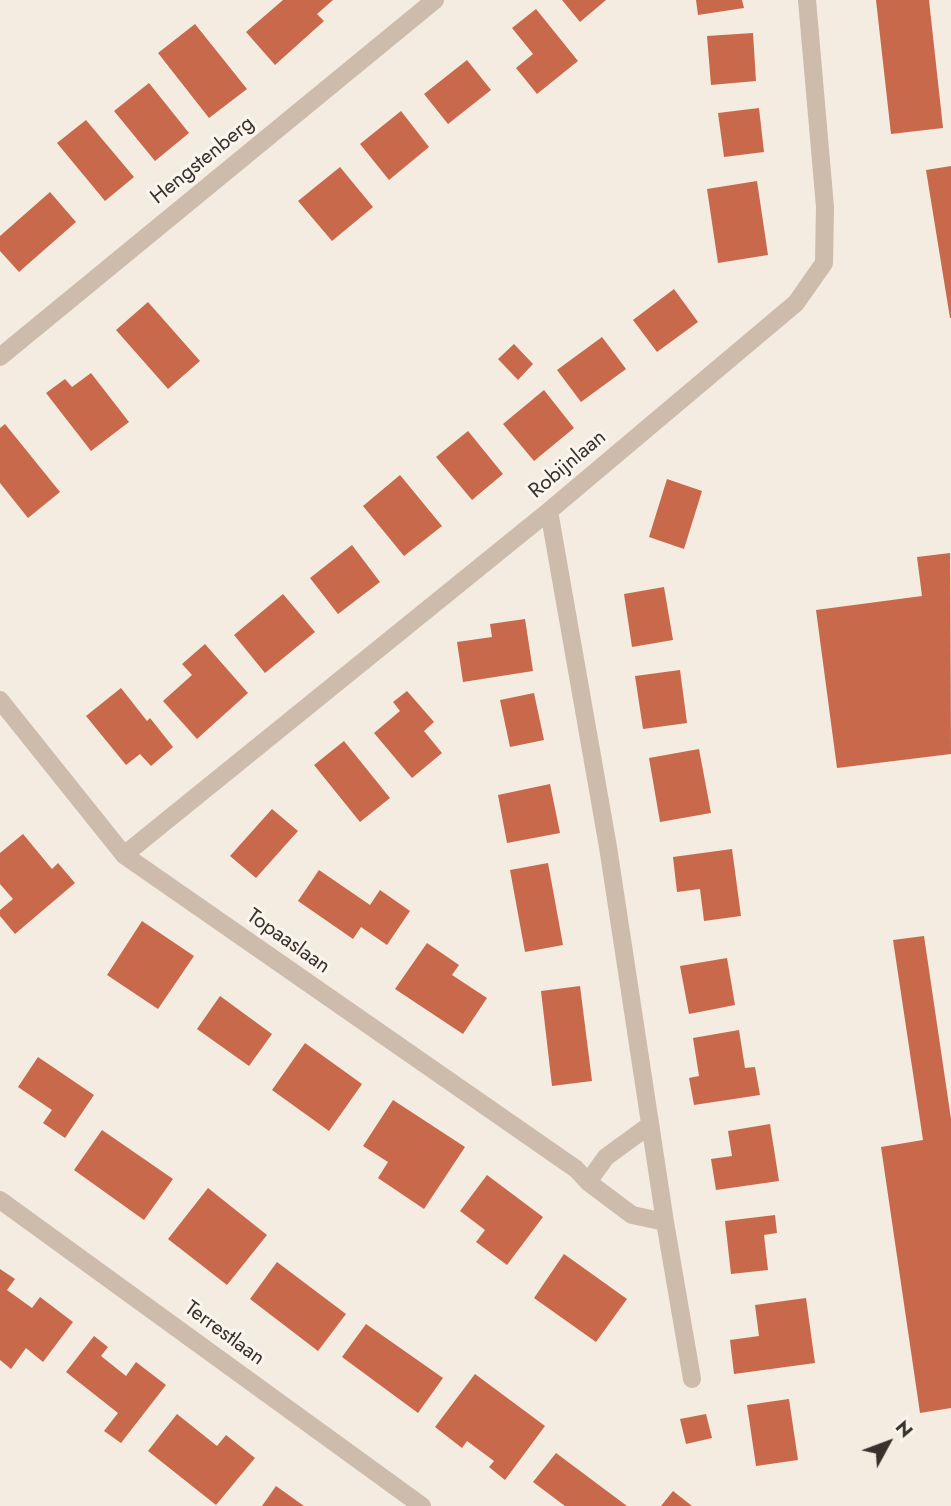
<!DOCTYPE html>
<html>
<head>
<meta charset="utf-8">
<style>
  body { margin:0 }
  #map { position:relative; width:951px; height:1506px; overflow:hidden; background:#f4ebe1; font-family:Jost,sans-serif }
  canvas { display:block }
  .north { position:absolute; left:853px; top:1408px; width:70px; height:70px; -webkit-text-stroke:5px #fbf5ee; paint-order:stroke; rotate:49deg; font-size:19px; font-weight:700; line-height:28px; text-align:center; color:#3b302b }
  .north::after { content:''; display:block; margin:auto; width:24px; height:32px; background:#3b302b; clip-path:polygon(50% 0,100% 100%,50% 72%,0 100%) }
</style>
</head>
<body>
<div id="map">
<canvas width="951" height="1506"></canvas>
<div class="north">N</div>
</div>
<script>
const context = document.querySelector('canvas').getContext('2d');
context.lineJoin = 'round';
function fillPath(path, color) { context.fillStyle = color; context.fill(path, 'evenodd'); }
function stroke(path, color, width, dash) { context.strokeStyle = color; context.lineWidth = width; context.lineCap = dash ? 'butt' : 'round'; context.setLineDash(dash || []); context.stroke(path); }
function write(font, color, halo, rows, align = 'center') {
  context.font = font + ' Jost,sans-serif'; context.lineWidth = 6; context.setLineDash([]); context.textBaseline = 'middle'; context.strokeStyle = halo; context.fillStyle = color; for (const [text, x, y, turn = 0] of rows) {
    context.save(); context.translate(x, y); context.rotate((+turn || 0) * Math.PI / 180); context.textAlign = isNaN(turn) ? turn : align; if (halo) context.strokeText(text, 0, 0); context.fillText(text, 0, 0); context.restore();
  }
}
fillPath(new Path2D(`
  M 283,0 L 333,0 L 317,14 L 324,21 L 275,65 L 246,32 Z
  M 562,0 L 606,0 L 580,22 Z
  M 696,0 L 742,0 L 744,8 L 698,15 Z
  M 876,0 L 929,0 L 943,128 L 891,134 Z
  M 536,9 L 578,61 L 537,94 L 516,68 L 533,54 L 512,28 Z
  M 195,24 L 247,89 L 209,118 L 158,53 Z
  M 753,33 L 756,81 L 711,85 L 707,36 Z
  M 467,60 L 491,90 L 448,124 L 424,94 Z
  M 149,83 L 189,133 L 155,161 L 114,111 Z
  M 759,108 L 764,152 L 724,157 L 718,113 Z
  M 401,111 L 429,147 L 389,180 L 360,144 Z
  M 86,120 L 134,177 L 105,201 L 57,143 Z
  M 951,166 L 951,318 L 950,318 L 926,170 Z
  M 340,167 L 373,207 L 332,241 L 298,201 Z
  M 757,181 L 768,255 L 718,263 L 707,189 Z
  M 50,192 L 76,222 L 19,272 L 0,251 L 0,236 Z
  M 674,289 L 698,322 L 657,352 L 633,320 Z
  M 148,302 L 200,361 L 168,389 L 116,330 Z
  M 602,337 L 626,369 L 581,402 L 557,370 Z
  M 514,344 L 533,364 L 518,380 L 498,359 Z
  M 91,373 L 129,422 L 91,451 L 46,393 L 65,379 L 72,387 Z
  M 544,390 L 574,428 L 534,461 L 503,424 Z
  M 5,424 L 60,492 L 28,518 L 0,483 L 0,428 Z
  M 468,431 L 503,474 L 472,500 L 436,457 Z
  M 400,475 L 442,526 L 404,556 L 363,506 Z
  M 667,479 L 702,491 L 684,549 L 649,537 Z
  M 352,545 L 380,582 L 338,614 L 310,578 Z
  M 950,553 L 951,754 L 837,768 L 816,610 L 922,596 L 917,557 Z
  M 664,587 L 673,640 L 632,647 L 624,594 Z
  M 283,594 L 315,632 L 265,673 L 234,635 Z
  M 525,619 L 533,671 L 463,682 L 457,642 L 492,637 L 490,624 Z
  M 205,644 L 248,693 L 197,739 L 163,701 L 192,675 L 182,664 Z
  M 680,670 L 687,723 L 643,729 L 635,676 Z
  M 121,688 L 147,721 L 150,718 L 173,747 L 151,766 L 140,754 L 126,765 L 86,716 Z
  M 407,691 L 434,722 L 424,731 L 442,753 L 412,778 L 374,733 L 400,711 L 393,702 Z
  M 534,693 L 544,740 L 510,747 L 500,700 Z
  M 344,741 L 390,798 L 360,822 L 314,765 Z
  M 699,749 L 711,813 L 660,822 L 649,758 Z
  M 550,784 L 560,833 L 507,843 L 498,795 Z
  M 272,809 L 298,831 L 256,878 L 230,856 Z
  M 23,834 L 52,869 L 58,863 L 75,883 L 15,934 L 0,916 L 0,910 L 13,899 L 0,884 L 0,853 Z
  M 732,849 L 741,916 L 704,921 L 700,889 L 677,892 L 673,857 Z
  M 548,863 L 563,945 L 525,952 L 510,870 Z
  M 319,870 L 370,905 L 380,890 L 410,911 L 387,945 L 361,927 L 353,939 L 298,901 Z
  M 142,921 L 194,956 L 158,1009 L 107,975 Z
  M 924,936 L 951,1119 L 951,1408 L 920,1413 L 881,1147 L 923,1140 L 893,940 Z
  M 427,943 L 459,965 L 452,975 L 487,998 L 463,1034 L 395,989 Z
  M 727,958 L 735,1005 L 689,1014 L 680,966 Z
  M 580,986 L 592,1081 L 552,1086 L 541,991 Z
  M 220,996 L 272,1034 L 249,1066 L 197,1029 Z
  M 739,1030 L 745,1068 L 755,1067 L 760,1095 L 694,1105 L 689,1078 L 699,1076 L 693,1038 Z
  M 305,1043 L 362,1084 L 329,1131 L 272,1090 Z
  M 38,1057 L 94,1095 L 65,1138 L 43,1123 L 52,1110 L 18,1087 Z
  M 393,1100 L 465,1147 L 424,1209 L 378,1178 L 388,1162 L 363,1146 Z
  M 770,1124 L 779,1181 L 716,1190 L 711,1159 L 732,1156 L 728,1131 Z
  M 102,1130 L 173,1179 L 144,1220 L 74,1170 Z
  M 487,1175 L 543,1217 L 507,1265 L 476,1242 L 485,1230 L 460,1211 Z
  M 208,1188 L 267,1235 L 227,1285 L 168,1239 Z
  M 775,1215 L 777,1233 L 764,1235 L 768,1270 L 731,1274 L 725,1221 Z
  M 564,1254 L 627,1299 L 596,1342 L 534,1298 Z
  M 277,1262 L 346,1314 L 318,1351 L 250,1299 Z
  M 0,1269 L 15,1279 L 7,1290 L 32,1308 L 40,1297 L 73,1322 L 43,1362 L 26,1348 L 11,1369 L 0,1360 Z
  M 806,1298 L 815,1363 L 734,1374 L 730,1340 L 759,1336 L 755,1305 Z
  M 366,1324 L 443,1378 L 418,1413 L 342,1357 Z
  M 94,1336 L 108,1347 L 101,1356 L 126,1376 L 136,1362 L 166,1385 L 121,1443 L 104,1431 L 118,1413 L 66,1372 Z
  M 475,1374 L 545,1426 L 505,1480 L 489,1467 L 494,1461 L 467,1441 L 462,1448 L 435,1427 Z
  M 789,1399 L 798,1460 L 756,1466 L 747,1405 Z
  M 177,1414 L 217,1446 L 226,1435 L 255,1458 L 216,1505 L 148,1451 Z
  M 706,1414 L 712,1438 L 686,1444 L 680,1419 Z
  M 556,1453 L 627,1506 L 565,1506 L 533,1482 Z
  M 276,1486 L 304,1506 L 262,1506 Z
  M 673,1491 L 692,1506 L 661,1506 Z`), '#c8694b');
stroke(new Path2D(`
  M 0,357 L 435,0
  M 549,511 L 608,847 L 665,1222 L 692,1379
  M 0,700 L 124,855 L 576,1169 L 588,1182 L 632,1215 L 665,1222
  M 124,855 L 549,511 L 796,303 L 824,263 L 825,207 L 807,0
  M 588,1182 L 606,1157 L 650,1125
  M 0,1200 L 422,1506`), '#cdbbac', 18);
write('21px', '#3b302b', '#fbf5ee', [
  ["Hengstenberg",203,161,-39],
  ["Robijnlaan",568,465,-40],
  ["Topaaslaan",288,942,35],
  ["Terrestlaan",224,1334,36]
]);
</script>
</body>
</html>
